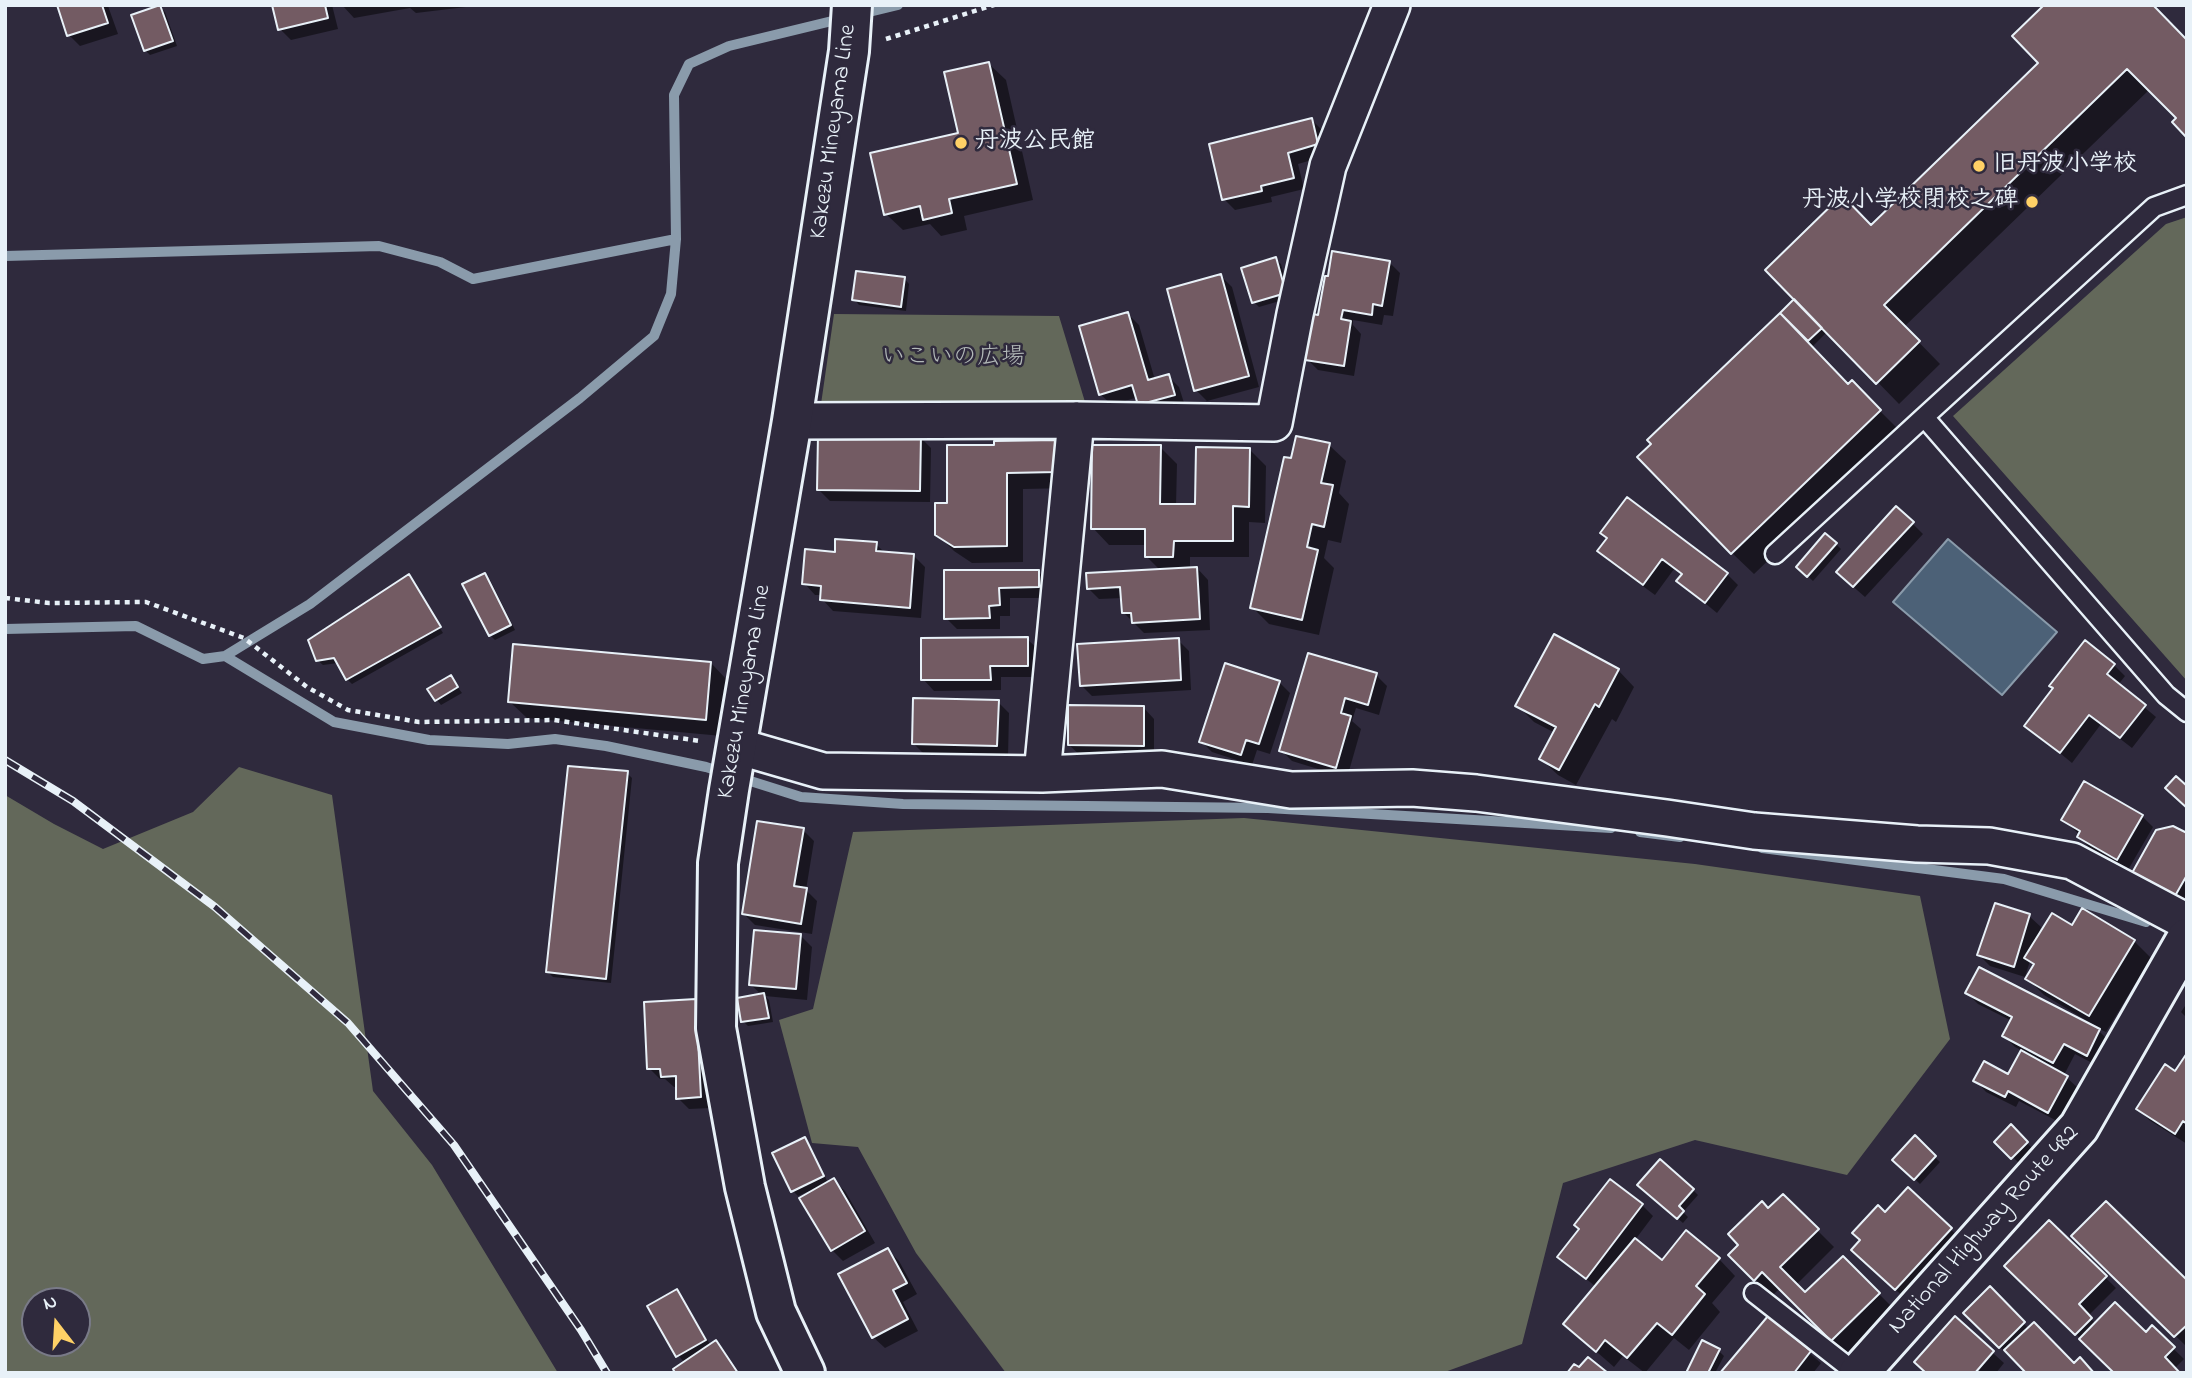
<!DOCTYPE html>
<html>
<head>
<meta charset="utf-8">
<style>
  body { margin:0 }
  #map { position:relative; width:2192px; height:1378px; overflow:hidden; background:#2f2a3d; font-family:"Indie Flower",sans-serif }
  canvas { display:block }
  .frame { position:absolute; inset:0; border:7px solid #e8f1f8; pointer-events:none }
  .north { position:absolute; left:21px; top:1287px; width:70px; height:70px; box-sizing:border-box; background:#2f2a3d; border:2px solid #797a88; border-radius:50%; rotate:343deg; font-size:19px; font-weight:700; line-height:28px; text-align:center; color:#e8f1f8 }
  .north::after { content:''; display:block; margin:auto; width:24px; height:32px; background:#ffd166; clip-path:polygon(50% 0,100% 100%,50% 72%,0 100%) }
</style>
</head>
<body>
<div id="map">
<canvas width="2192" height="1378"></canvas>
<div class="frame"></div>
<div class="north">N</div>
</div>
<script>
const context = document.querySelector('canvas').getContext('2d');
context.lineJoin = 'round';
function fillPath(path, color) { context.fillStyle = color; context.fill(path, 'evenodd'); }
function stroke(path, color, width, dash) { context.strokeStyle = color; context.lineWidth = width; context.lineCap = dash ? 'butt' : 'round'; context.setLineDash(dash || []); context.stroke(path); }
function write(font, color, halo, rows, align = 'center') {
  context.font = font + ' "Indie Flower","Klee One",sans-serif'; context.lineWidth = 5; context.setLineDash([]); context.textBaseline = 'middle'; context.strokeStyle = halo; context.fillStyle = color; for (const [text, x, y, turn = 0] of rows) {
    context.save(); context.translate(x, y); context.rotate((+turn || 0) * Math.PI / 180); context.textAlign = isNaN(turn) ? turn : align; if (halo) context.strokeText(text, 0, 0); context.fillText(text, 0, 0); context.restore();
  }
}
fillPath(new Path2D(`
  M 2187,217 L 2187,681 L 1953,416 L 2166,224 Z
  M 834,314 L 1059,316 L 1085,402 L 821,404 Z
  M 239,767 L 332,795 L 373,1091 L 432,1165 L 558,1373 L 5,1373 L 5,795 L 54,824 L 103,849 L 193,812 ZM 35,1301 L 77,1301 L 77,1343 L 35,1343 Z
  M 1244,818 L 1695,864 L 1920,896 L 1950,1039 L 1847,1175 L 1695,1140 L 1563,1183 L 1522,1344 L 1442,1373 L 1006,1373 L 916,1253 L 858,1147 L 812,1143 L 779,1020 L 813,1009 L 853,832 Z`), '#63685a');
const water = new Path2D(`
  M 1948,539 L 2057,632 L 2002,695 L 1893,602 Z`);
fillPath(water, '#4c6177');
stroke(water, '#8a9bab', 2);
fillPath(new Path2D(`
  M 58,5 L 111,5 L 108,6 L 118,34 L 80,46 L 69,35 Z
  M 274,5 L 332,5 L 338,29 L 291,40 L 280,29 Z
  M 342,5 L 466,5 L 466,7 L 416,13 L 410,8 L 354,18 Z
  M 2151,5 L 2187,135 L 2178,118 L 2150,89 L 1904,327 L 1940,364 L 1899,404 L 1828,331 L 1812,347 L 1849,386 L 1873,404 L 1902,433 L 1754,574 L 1732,553 L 1650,440 L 1871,227 Z
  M 160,7 L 165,12 L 177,46 L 150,55 L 145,50 Z
  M 989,64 L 1006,80 L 1033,200 L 964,216 L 967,230 L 941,236 L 930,224 L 903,230 L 886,214 L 960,135 Z
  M 1312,120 L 1323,131 L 1329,155 L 1298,164 L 1304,189 L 1271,197 L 1272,202 L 1235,210 L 1224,199 Z
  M 1275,259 L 1281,264 L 1290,298 L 1259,307 L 1254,302 Z
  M 1389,262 L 1400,273 L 1393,316 L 1384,315 L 1382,325 L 1353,320 L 1353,325 L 1361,334 L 1354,376 L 1318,370 L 1307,359 L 1319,317 Z
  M 1221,276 L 1232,287 L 1259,387 L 1207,401 L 1196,390 Z
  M 904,278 L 909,284 L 906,311 L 859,305 L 854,299 Z
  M 1128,314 L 1139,325 L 1155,380 L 1168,376 L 1179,387 L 1185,406 L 1151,416 L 1138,397 L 1112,405 L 1100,394 Z
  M 920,437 L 931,448 L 930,502 L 830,501 L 819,490 Z
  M 1056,442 L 1073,488 L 1023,489 L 1023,562 L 972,563 L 954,551 L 937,534 L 949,504 L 995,447 Z
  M 1329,445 L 1346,461 L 1339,493 L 1349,504 L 1341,543 L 1328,540 L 1324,558 L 1334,568 L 1319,635 L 1269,624 L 1252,607 L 1292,460 Z
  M 1160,447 L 1177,464 L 1176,506 L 1197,506 L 1249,449 L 1266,466 L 1265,523 L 1249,522 L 1249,557 L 1190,557 L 1190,569 L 1197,568 L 1208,580 L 1210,630 L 1144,633 L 1124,613 L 1123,598 L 1099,599 L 1088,588 L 1161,571 L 1146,556 L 1147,545 L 1109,545 L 1093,528 Z
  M 1912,523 L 1923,534 L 1865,597 L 1849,583 Z
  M 1608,539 L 1727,574 L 1738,585 L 1717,613 L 1678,581 L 1683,576 L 1674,569 L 1655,595 L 1610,562 L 1599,551 Z
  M 876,544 L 886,554 L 914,556 L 925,567 L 921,618 L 833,611 L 822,599 L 822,595 L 815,595 L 804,583 L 836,554 Z
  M 1836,544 L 1841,549 L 1813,581 L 1798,567 Z
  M 1038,571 L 1049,583 L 1049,598 L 1010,598 L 1010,616 L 1000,616 L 1000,629 L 957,629 L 946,618 L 945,572 Z
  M 485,575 L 490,580 L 515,630 L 495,640 L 490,635 Z
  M 410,580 L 443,633 L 352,684 L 347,679 L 338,663 L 323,665 L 317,660 Z
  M 1027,639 L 1039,650 L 1039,677 L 1001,677 L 1001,690 L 934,691 L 923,679 Z
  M 1178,640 L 1189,651 L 1191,690 L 1092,696 L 1081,685 Z
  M 1309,655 L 1376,675 L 1387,686 L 1379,715 L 1356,708 L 1352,721 L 1361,729 L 1347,778 L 1292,761 L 1281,750 Z
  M 711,663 L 727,680 L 722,736 L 527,718 L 510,702 Z
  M 2114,665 L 2125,676 L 2118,685 L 2156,717 L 2132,748 L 2101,724 L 2072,763 L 2026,725 Z
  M 1618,670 L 1634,687 L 1616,722 L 1612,719 L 1576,785 L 1558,775 L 1541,759 L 1555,733 L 1534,722 L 1517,705 Z
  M 450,677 L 462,693 L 441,705 L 429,690 Z
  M 1279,682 L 1290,693 L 1270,754 L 1257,750 L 1252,765 L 1212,752 L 1201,741 Z
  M 998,702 L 1009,713 L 1008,757 L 925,755 L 914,744 Z
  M 1143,707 L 1154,719 L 1154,756 L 1081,756 L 1069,745 Z
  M 627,773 L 632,778 L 611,983 L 553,977 L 548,972 Z
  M 2142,816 L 2153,827 L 2128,870 L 2090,848 L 2079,837 L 2080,835 L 2063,820 Z
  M 803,830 L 814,841 L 806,890 L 817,901 L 812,934 L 755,925 L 744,914 Z
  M 2187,835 L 2187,905 L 2145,884 Z
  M 2029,916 L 2041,927 L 2037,938 L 2072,927 L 2134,941 L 2151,958 L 2106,1032 L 2095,1027 L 2110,1042 L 2098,1066 L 2075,1054 L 2064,1075 L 2078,1088 L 2059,1122 L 2019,1101 L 2016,1107 L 1986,1092 L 1975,1080 L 2009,1076 L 2023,1051 L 2015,1047 L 2004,1036 L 2012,1021 L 1978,1004 L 1967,993 L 2093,1027 L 2094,1025 L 2044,995 L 2027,978 L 2035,966 L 2030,961 L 2025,977 L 1990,966 L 1979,955 Z
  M 800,935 L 812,947 L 807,1000 L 765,996 L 769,1000 L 773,1022 L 748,1026 L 743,1021 L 762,995 L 751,985 Z
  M 695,1001 L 707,1012 L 711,1108 L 689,1109 L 678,1098 L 678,1087 L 674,1087 L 665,1079 L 660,1079 L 649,1068 Z
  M 2187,1003 L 2187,1018 L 2181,1012 Z
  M 2187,1056 L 2187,1144 L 2149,1120 L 2138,1108 L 2176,1073 Z
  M 2011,1127 L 2032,1148 L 2018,1162 L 1997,1142 Z
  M 1915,1138 L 1940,1162 L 1920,1184 L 1895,1160 Z
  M 804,1139 L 809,1144 L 828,1183 L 833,1180 L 845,1191 L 875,1243 L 843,1261 L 832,1250 L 809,1191 L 798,1196 L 793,1191 Z
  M 1610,1181 L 1642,1205 L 1653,1216 L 1635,1240 L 1662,1262 L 1719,1259 L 1735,1276 L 1712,1303 L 1720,1312 L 1689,1350 L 1674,1338 L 1645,1373 L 1623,1356 L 1614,1367 L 1565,1324 L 1596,1287 L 1560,1257 L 1581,1229 Z
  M 1644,1190 L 1693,1190 L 1698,1195 L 1683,1212 L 1688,1217 L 1683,1223 Z
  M 1908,1190 L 1962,1240 L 1907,1300 L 1864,1261 Z
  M 1783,1196 L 1834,1247 L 1796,1285 L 1805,1295 L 1843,1258 L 1896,1311 L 1849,1356 L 1780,1288 L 1772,1296 L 1731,1255 L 1768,1210 Z
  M 2049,1222 L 2116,1288 L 2088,1316 L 2096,1324 L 2146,1334 L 2152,1328 L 2184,1359 L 2174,1369 L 2116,1373 L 2006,1266 Z
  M 2074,1236 L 2187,1282 L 2187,1347 Z
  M 888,1250 L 899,1261 L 917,1294 L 903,1302 L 918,1331 L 885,1348 L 873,1337 Z
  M 1990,1289 L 2029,1329 L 2074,1365 L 2092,1373 L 2012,1356 L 2011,1358 L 1966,1313 Z
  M 676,1291 L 681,1296 L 711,1346 L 716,1343 L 738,1373 L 694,1357 L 693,1355 L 683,1361 L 678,1355 Z
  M 1768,1318 L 1821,1363 L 1813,1373 L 1723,1373 Z
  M 1955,1319 L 2004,1363 L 1996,1373 L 1927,1373 Z
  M 1719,1351 L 1724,1356 L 1715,1373 L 1688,1373 Z`), '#0007');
stroke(new Path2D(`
  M 5,256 L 379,246 L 440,262 L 473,279 L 676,239
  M 5,629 L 136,626 L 203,659 L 225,656 L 310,604 L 580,398 L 654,336 L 671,294 L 676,239 L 674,95 L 689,64 L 729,46 L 898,5
  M 225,656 L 334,722 L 429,740 L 508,744 L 555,739 L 606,746 L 706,767 L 801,797 L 903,804 L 1268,808 L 1611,828
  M 1640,832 L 1680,837
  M 1762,848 L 2004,879 L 2146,922`), '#8a9bab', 10);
const building = new Path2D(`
  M 57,5 L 102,5 L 108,23 L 67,36 Z
  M 160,5 L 173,41 L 144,51 L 131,15 Z
  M 272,5 L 325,5 L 328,18 L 278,30 Z
  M 2044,5 L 2153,5 L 2187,40 L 2187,138 L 2172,122 L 2176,118 L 2127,69 L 1884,305 L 1920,341 L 1876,384 L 1765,270 L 1842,195 L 1871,225 L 2038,63 L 2012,36 Z
  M 989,62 L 1017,184 L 949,199 L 952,213 L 923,220 L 920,206 L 884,215 L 870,153 L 958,133 L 944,72 Z
  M 1312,118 L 1318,144 L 1288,153 L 1294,178 L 1261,186 L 1262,191 L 1222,200 L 1209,144 Z
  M 1332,251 L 1390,261 L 1382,306 L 1373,304 L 1372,315 L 1343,310 L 1341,319 L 1351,321 L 1344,366 L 1305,360 L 1313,314 L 1318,315 L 1325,276 L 1328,276 Z
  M 1276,257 L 1286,293 L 1252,303 L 1241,268 Z
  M 856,271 L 905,277 L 901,307 L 852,300 Z
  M 1221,274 L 1249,376 L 1194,391 L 1167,289 Z
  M 1794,299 L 1822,328 L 1808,341 L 1780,313 Z
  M 1128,312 L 1148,380 L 1169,374 L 1175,395 L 1138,405 L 1132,385 L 1099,395 L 1079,326 Z
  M 1780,313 L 1848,384 L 1852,380 L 1881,410 L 1731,554 L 1637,457 L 1651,444 L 1647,440 Z
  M 818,435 L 921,435 L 920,491 L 817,490 Z
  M 1296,436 L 1330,443 L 1321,483 L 1333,485 L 1324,527 L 1312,524 L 1307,547 L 1318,550 L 1302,620 L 1250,608 L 1284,457 L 1291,458 Z
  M 1057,440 L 1057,472 L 1007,473 L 1007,546 L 954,547 L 935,535 L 935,503 L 947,503 L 947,445 L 994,445 L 994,441 Z
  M 1092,445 L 1161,445 L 1160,504 L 1195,504 L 1196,447 L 1250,448 L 1249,507 L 1233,506 L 1233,541 L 1174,541 L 1173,557 L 1145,557 L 1145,529 L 1091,529 Z
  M 1627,497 L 1728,573 L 1705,603 L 1676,581 L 1682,574 L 1662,559 L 1643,585 L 1597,551 L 1607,538 L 1600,533 Z
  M 1896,506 L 1914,522 L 1853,587 L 1836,572 Z
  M 1825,533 L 1837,543 L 1807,577 L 1796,567 Z
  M 835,539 L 877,542 L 876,551 L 914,554 L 910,608 L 820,600 L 821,586 L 802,584 L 805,549 L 835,552 Z
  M 1197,567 L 1200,619 L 1132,623 L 1131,613 L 1122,613 L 1120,587 L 1087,589 L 1086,573 Z
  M 944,570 L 1039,570 L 1039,587 L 999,588 L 1000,605 L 989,606 L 990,618 L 944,619 Z
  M 485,573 L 511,625 L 489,636 L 462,584 Z
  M 409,574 L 441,627 L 346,680 L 334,658 L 316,661 L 308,640 Z
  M 1554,634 L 1619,669 L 1599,707 L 1595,704 L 1559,770 L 1539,759 L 1556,727 L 1515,706 Z
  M 1028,637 L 1028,666 L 990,666 L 991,680 L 921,680 L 921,638 Z
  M 1179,638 L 1181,680 L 1080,686 L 1077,644 Z
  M 2085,640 L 2115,664 L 2107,674 L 2146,705 L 2120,738 L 2089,715 L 2060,753 L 2024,726 L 2053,688 L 2049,686 Z
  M 513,644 L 711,662 L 706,720 L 508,702 Z
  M 1308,653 L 1377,673 L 1368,705 L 1345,698 L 1341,713 L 1351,716 L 1336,768 L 1279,751 Z
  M 1225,663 L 1280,681 L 1259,744 L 1246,740 L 1241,755 L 1199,742 Z
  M 451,675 L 458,687 L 435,701 L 427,689 Z
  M 913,698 L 999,700 L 997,746 L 912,744 Z
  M 1068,705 L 1144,706 L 1144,746 L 1068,745 Z
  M 568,766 L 628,771 L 606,979 L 546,972 Z
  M 2176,776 L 2187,786 L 2187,808 L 2165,788 Z
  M 2084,781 L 2143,815 L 2117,860 L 2077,837 L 2080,831 L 2061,820 Z
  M 757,821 L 804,828 L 794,886 L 807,888 L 801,924 L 742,914 Z
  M 2173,826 L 2187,833 L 2187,875 L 2175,896 L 2132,873 L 2156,830 Z
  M 1995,903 L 2030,914 L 2014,967 L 1977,955 Z
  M 2082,908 L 2135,940 L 2089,1016 L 2025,979 L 2034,964 L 2024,958 L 2052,913 L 2072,925 Z
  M 754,930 L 801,934 L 796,989 L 749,985 Z
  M 1979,967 L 2100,1029 L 2087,1056 L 2064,1044 L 2053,1063 L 2002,1036 L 2012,1017 L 1965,993 Z
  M 764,993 L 769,1018 L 741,1022 L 737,998 Z
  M 696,999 L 701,1097 L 676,1099 L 676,1076 L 661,1077 L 660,1069 L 647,1069 L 644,1002 Z
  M 2021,1050 L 2068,1076 L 2048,1113 L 2008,1091 L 2005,1097 L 1973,1081 L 1984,1061 L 2008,1074 Z
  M 2187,1053 L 2187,1124 L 2183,1121 L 2175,1134 L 2136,1109 L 2165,1064 L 2175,1071 Z
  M 2011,1124 L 2028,1142 L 2011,1159 L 1994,1142 Z
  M 1915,1135 L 1936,1156 L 1914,1180 L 1892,1160 Z
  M 805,1137 L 824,1176 L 791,1192 L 772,1153 Z
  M 1660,1159 L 1694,1189 L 1679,1206 L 1684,1211 L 1677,1219 L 1637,1185 Z
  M 834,1178 L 865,1231 L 831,1251 L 799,1198 Z
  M 1610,1179 L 1643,1204 L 1586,1279 L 1557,1257 L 1579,1229 L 1574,1225 Z
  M 1908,1187 L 1952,1228 L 1895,1290 L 1851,1250 L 1860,1240 L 1852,1233 L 1878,1205 L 1885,1212 Z
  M 1783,1194 L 1819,1229 L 1780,1267 L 1805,1292 L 1843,1256 L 1880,1293 L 1831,1341 L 1762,1272 L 1754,1281 L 1728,1255 L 1738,1245 L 1728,1234 L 1762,1201 L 1768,1208 Z
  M 2106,1201 L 2187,1280 L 2187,1325 L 2174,1337 L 2071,1236 Z
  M 2049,1220 L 2107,1276 L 2079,1304 L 2092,1318 L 2075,1335 L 2004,1266 Z
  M 1686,1230 L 1720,1258 L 1696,1286 L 1705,1294 L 1672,1335 L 1657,1323 L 1627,1358 L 1605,1340 L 1596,1352 L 1563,1324 L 1635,1238 L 1662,1260 Z
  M 888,1248 L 907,1283 L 893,1290 L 908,1319 L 872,1338 L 838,1274 Z
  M 1990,1286 L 2025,1322 L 1999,1348 L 1963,1313 Z
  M 677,1289 L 706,1340 L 676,1357 L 647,1306 Z
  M 2115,1302 L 2146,1332 L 2152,1325 L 2175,1347 L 2165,1357 L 2180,1373 L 2114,1373 L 2079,1339 Z
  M 1768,1316 L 1811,1351 L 1794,1373 L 1720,1373 Z
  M 1955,1316 L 1994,1351 L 1975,1373 L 1926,1373 L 1914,1362 Z
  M 2034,1322 L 2074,1363 L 2080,1357 L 2094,1373 L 2026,1373 L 2004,1350 Z
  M 716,1340 L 738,1373 L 675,1373 L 673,1369 Z
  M 1702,1340 L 1720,1349 L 1708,1373 L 1686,1373 Z
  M 1588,1357 L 1608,1373 L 1567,1373 L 1574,1364 L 1579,1367 Z`);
fillPath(building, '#735b63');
stroke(building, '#e8f1f8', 2);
const service = new Path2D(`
  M 2187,195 L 2154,207 L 1924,417 L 2166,695 L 2187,712
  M 1775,554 L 1924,417
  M 1754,1293 L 1856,1373`);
const minor = new Path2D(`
  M 792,421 L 1076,420 L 1274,423 L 1295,314 L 1328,166 L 1392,5
  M 737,746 L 823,771 L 1042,774 L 1162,769 L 1291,790 L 1412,788 L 1476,793 L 1667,818 L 1754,831 L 1917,844 L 1989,846 L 2072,861 L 2187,922
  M 1042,774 L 1076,420`);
const secondary = new Path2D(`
  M 805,1373 L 776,1312 L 745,1187 L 716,1028 L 718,863 L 729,790 L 792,421 L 849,51 L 852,5`);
const trunk = new Path2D(`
  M 1859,1373 L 2079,1127 L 2187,938`);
stroke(service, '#e8f1f8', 23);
stroke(minor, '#e8f1f8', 40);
stroke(secondary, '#e8f1f8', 44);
stroke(trunk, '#e8f1f8', 44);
stroke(new Path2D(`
  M 886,39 L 994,5
  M 5,598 L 49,603 L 146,602 L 244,638 L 307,687 L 348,710 L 419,722 L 554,720 L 700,741`), '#e8f1f8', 4.5, [5, 5]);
stroke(service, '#2f2a3d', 18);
stroke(minor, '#2f2a3d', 35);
stroke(secondary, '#2f2a3d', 38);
stroke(trunk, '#2f2a3d', 38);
const rail = new Path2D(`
  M 5,760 L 73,801 L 215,907 L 348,1023 L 454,1145 L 581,1330 L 607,1373`);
stroke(rail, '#e8f1f8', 8);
stroke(rail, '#2f2a3d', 5, [16]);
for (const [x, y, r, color] of [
  [961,143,7,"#ffd166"],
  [1979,166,7,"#ffd166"],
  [2032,202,7,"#ffd166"]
]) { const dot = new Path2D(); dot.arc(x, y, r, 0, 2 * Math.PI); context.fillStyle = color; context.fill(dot); stroke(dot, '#2f2a3d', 2.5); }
write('24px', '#e8f1f8', '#2f2a3d', [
  ["Kakezu Mineyama Line",835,132,-82],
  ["Kakezu Mineyama Line",746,692,-80],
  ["National Highway Route 482",1985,1231,-48]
]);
write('bold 24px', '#e8f1f8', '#2f2a3d', [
  ["丹波公民館",975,143],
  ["旧丹波小学校",1993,166],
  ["丹波小学校閉校之碑",2018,202,"right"]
], 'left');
write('24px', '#b3bab9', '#2f2a3d', [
  ["いこいの広場",953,359]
]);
</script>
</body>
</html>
